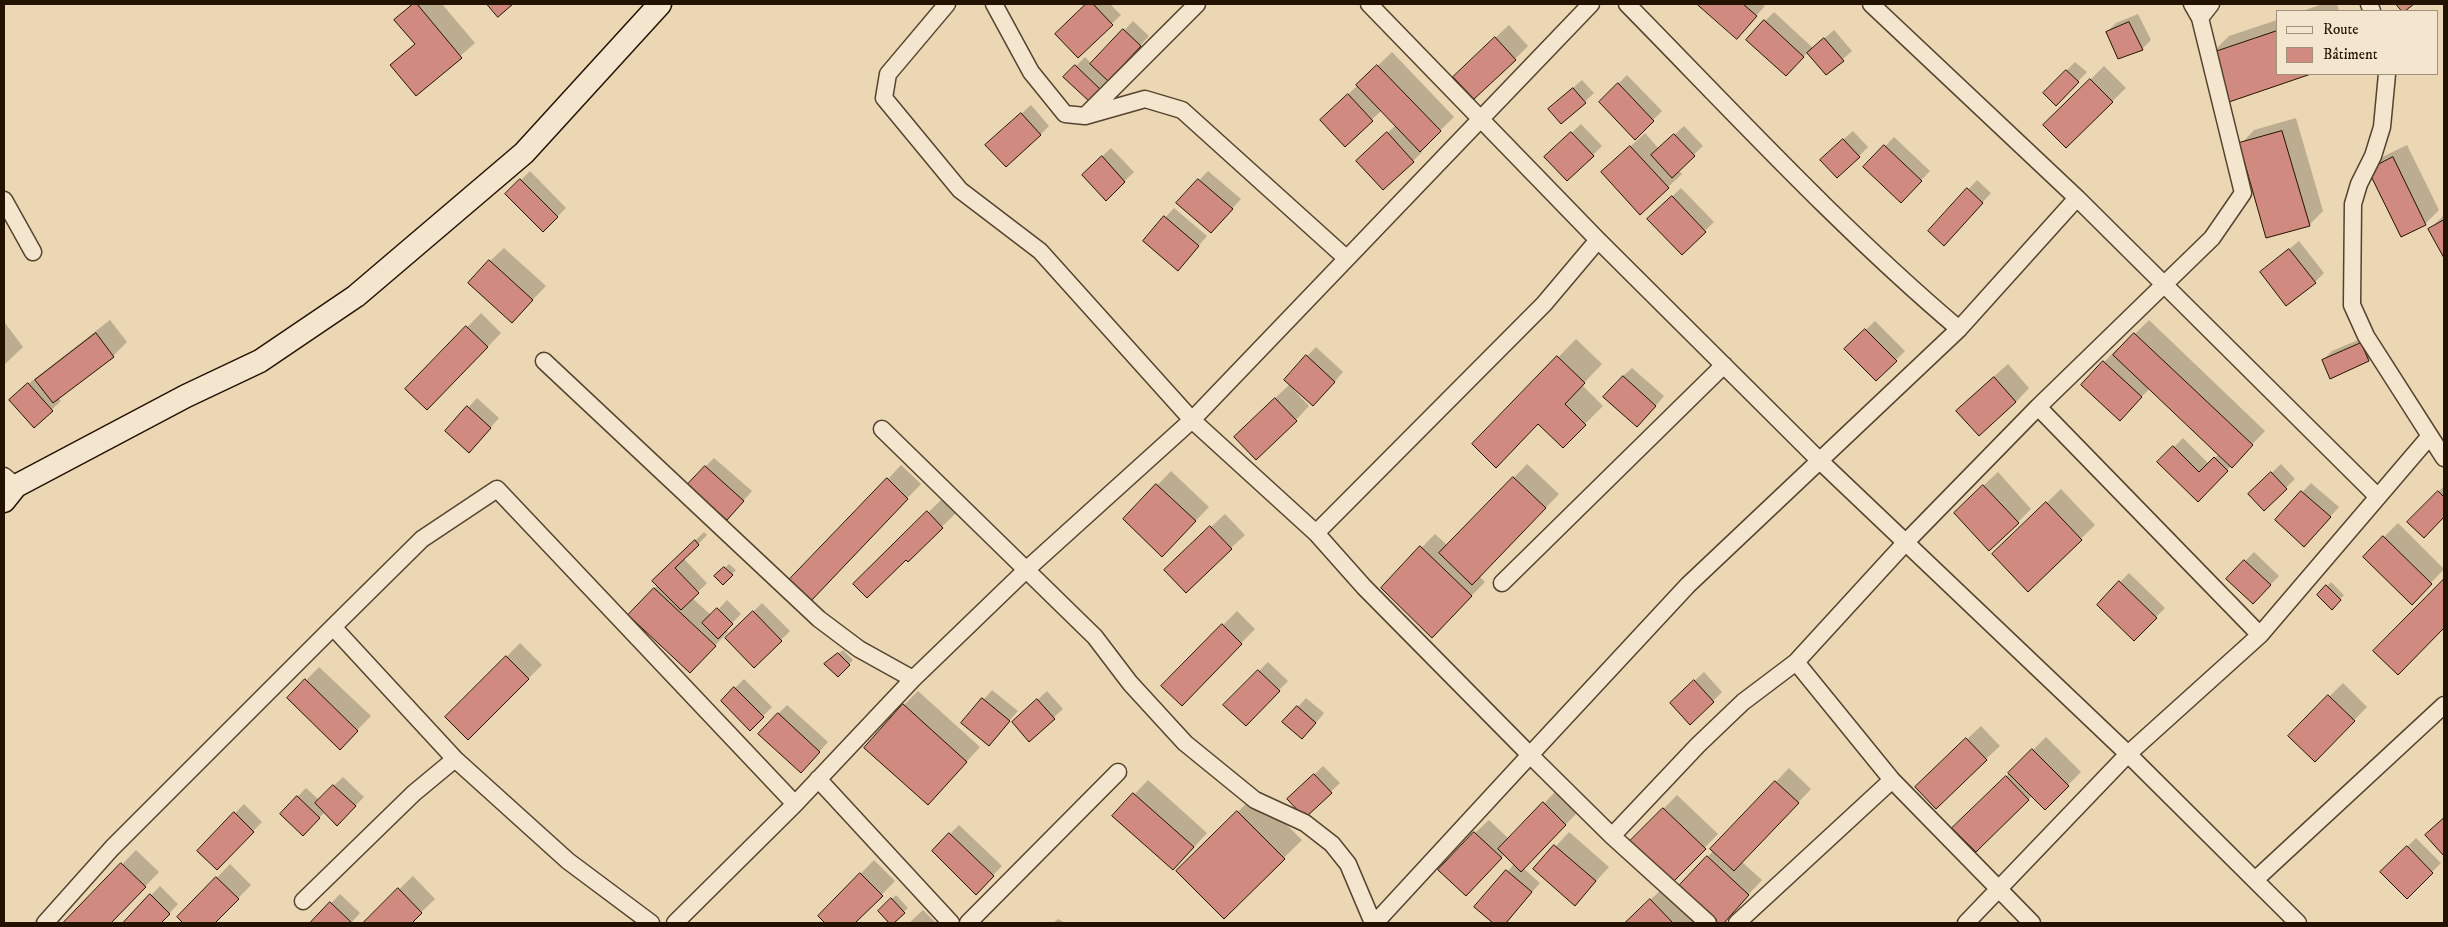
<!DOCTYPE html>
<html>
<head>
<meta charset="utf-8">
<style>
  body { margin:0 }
  #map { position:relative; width:2448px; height:927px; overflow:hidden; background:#ecd7b4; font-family:"IM FELL DW Pica",serif }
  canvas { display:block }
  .frame { position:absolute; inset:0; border:5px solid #231200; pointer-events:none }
  .legend { position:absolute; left:2276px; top:10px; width:162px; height:65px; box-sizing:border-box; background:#f3e5ce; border:1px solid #a0917c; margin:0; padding:6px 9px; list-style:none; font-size:15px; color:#231200 }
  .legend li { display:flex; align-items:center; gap:10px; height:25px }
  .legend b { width:25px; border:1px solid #a0917c }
</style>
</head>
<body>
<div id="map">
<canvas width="2448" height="927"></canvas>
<div class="frame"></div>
<ul class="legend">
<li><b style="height:6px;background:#f3e5ce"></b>Route</li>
<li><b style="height:14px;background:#d08a7f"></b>Bâtiment</li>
</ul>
</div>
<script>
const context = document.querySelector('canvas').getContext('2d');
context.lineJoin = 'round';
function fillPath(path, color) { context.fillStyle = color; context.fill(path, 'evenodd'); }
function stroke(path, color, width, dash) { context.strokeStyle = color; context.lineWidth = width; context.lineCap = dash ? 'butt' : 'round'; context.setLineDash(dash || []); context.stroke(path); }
fillPath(new Path2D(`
  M 412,4 L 442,4 L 475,43 L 417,94 L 392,65 L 416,43 L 396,20 Z
  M 1088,4 L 1110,4 L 1121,15 L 1078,56 L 1056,34 Z
  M 1699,4 L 1762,4 L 1765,6 L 1737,37 Z
  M 2323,4 L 2337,4 L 2339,11 L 2302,11 Z
  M 1774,12 L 1813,48 L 1834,30 L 1852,51 L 1826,74 L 1808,52 L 1795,66 L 1765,21 Z
  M 2138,14 L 2151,40 L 2142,49 L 2107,32 L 2116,23 Z
  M 2277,20 L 2277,74 L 2307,74 L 2227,101 L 2211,54 L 2229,36 Z
  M 1133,21 L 1149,36 L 1090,100 L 1065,77 L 1085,57 L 1092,64 Z
  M 1509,25 L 1528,46 L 1515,59 L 1468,63 Z
  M 1392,52 L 1454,117 L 1420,150 L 1422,152 L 1413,161 L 1367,152 L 1396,125 L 1382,110 L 1345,145 L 1331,111 Z
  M 2075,62 L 2087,72 L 2056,104 L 2044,93 Z
  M 2104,66 L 2126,88 L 2066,146 L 2045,125 Z
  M 1627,75 L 1662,111 L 1635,138 L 1600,102 Z
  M 1582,80 L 1594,93 L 1562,123 L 1559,100 Z
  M 1031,105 L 1049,126 L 1040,135 L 996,136 Z
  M 2296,118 L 2323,211 L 2309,225 L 2241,144 L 2254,130 Z
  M 1581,124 L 1602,146 L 1593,155 L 1555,148 Z
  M 1684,126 L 1703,146 L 1678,170 L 1682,174 L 1640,213 L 1617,159 L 1645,133 L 1659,149 Z
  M 1853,131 L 1868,147 L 1859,156 L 1830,151 Z
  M 1894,137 L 1930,171 L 1901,201 L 1865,167 Z
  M 2407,145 L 2439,210 L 2425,224 L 2370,170 L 2384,156 Z
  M 1111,148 L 1134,172 L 1106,199 L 1092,166 Z
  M 530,171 L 566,208 L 543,231 L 507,194 Z
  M 1208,171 L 1241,199 L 1219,223 L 1178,203 Z
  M 1977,180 L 1991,193 L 1953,235 L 1930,231 Z
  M 1681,188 L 1714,222 L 1682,253 L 1658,210 Z
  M 1174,208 L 1207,236 L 1186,260 L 1144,241 Z
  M 2444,215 L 2444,256 L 2430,229 Z
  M 2299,241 L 2324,273 L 2315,282 L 2261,272 Z
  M 504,248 L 546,286 L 512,321 L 490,261 Z
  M 481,313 L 501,333 L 441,395 L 407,389 Z
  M 110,320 L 127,342 L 113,356 L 58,398 L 61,401 L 34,426 L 19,391 Z
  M 2149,320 L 2265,431 L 2198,500 L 2159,462 L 2183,438 L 2209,464 L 2219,454 L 2150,388 L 2134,405 L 2104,362 L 2118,348 L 2119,350 Z
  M 1875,321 L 1905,351 L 1876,380 L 1846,349 Z
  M 5,323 L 23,347 L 4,365 L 4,325 Z
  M 2370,335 L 2378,351 L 2368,360 L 2323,360 L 2332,351 Z
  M 1576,339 L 1602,364 L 1582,385 L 1603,406 L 1563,446 L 1539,423 L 1474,444 Z
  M 1316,347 L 1343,372 L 1322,396 L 1294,387 L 1293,389 L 1309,406 L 1296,420 L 1249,423 L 1290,384 L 1307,356 Z
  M 2008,364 L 2029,388 L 2016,402 L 1971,397 Z
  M 1632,368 L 1664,396 L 1646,417 L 1623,376 Z
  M 477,398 L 499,418 L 478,442 L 447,431 Z
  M 714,458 L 752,491 L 736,509 L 705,467 Z
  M 1527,464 L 1559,494 L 1479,576 L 1485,582 L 1446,622 L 1382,588 L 1435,534 L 1448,546 Z
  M 2281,464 L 2295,479 L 2264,509 L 2259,485 Z
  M 901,465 L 921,484 L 822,587 L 888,479 Z
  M 1171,471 L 1209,507 L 1176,541 L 1125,519 Z
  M 1998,472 L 2031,509 L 2018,522 L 1969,499 Z
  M 2311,483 L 2339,507 L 2313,536 L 2276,520 Z
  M 2444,486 L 2444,516 L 2424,537 L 2409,522 Z
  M 2061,489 L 2095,525 L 2028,590 L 2007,541 Z
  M 942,499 L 956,513 L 908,560 L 906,558 L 855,584 Z
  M 1225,514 L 1245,535 L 1231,548 L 1179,557 Z
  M 2398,523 L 2444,569 L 2412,603 L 2364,557 Z
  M 704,532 L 707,535 L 684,559 L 707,583 L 692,598 L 712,616 L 727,600 L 741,614 L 726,629 L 728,632 L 703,658 L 630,615 L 658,585 L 654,581 Z
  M 2254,552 L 2279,576 L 2253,603 L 2228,579 Z
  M 729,564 L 736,570 L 723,583 L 716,576 Z
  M 2129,573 L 2165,608 L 2134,639 L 2098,605 Z
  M 2331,582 L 2344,595 L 2332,608 L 2318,595 Z
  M 762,603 L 790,631 L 754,667 L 727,638 Z
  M 1237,611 L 1255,629 L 1182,704 L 1163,686 Z
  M 520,643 L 542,665 L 468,738 L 447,717 Z
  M 843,650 L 853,660 L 838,676 L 830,660 Z
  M 1268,662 L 1288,681 L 1246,724 L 1225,705 Z
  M 319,667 L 371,716 L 340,748 L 289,698 Z
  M 1704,672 L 1722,692 L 1713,701 L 1680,694 Z
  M 744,679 L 772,707 L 750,729 L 722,701 Z
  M 2343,683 L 2367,707 L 2315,760 L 2290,736 Z
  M 992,690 L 1018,711 L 989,744 L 963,723 Z
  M 918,691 L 980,747 L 928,804 L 904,705 Z
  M 1047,691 L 1063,709 L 1029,740 L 1022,714 Z
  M 1306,698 L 1324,713 L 1311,729 L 1298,707 Z
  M 787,705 L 828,742 L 810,762 L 778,714 Z
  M 1981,726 L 2000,746 L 1986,759 L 1931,773 Z
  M 2046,737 L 2081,772 L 2045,808 L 2032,796 L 1976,850 L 1954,828 Z
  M 1323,766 L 1340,783 L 1305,816 L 1289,799 Z
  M 1789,768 L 1811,789 L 1742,862 L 1762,880 L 1722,923 L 1715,923 L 1678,889 L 1714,850 L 1712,849 Z
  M 343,777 L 364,797 L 337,824 L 325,812 L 303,834 L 281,814 L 306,788 L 319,800 Z
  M 1148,780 L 1207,833 L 1187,855 L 1114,816 Z
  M 1557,790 L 1579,811 L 1523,868 L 1540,883 L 1505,923 L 1495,923 L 1476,907 L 1515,863 L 1505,854 L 1480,881 L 1475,833 L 1489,820 L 1509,839 Z
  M 1256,794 L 1302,840 L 1224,917 L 1178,871 Z
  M 1677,795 L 1718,834 L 1672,881 L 1631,842 Z
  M 244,804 L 262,822 L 217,869 L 198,851 Z
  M 959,825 L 1002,866 L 976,893 L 933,851 Z
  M 1569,832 L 1609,867 L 1575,904 L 1535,869 Z
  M 2416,838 L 2441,863 L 2407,897 L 2382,872 Z
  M 136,850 L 159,872 L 110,923 L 65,923 Z
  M 874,860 L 895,881 L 854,923 L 827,923 L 819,916 Z
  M 230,864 L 251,885 L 214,923 L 185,923 L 179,917 Z
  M 413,876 L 435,899 L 410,923 L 364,923 Z
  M 160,886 L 178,904 L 160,923 L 124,923 Z
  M 1665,886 L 1700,923 L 1626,923 L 1629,920 Z
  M 340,894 L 360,913 L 351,923 L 312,923 Z
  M 896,895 L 908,908 L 891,923 L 879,911 Z
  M 923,910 L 936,923 L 909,923 Z
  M 1058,919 L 1065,923 L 1053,923 Z`), '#0003');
const building = new Path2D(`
  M 413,4 L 417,4 L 462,58 L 416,96 L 390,65 L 415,44 L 394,20 Z
  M 487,4 L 513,4 L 498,17 Z
  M 1086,4 L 1093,4 L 1113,25 L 1078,58 L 1055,34 Z
  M 1697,4 L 1743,4 L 1757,16 L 1737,39 Z
  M 2396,4 L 2414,4 L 2405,11 L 2402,11 Z
  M 1764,20 L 1804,57 L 1786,76 L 1746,40 Z
  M 2129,22 L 2143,50 L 2118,59 L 2106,32 Z
  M 1123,29 L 1141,46 L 1108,81 L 1090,64 Z
  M 2277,31 L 2277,74 L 2311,74 L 2226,103 L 2209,54 Z
  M 1495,37 L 1516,60 L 1474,99 L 1453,77 Z
  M 1824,38 L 1844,61 L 1826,75 L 1807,53 Z
  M 1075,65 L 1101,90 L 1090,102 L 1063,77 Z
  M 1377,65 L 1441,131 L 1420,152 L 1356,85 Z
  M 2066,70 L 2079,82 L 2056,106 L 2043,93 Z
  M 2090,79 L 2113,102 L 2066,148 L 2043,125 Z
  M 1618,83 L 1654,121 L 1635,140 L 1599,102 Z
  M 1573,88 L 1586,103 L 1561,124 L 1548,109 Z
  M 1348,94 L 1373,121 L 1345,147 L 1320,120 Z
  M 1021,113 L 1041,135 L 1006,167 L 985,145 Z
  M 2282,131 L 2310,226 L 2266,238 L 2239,143 Z
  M 1387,132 L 1414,162 L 1383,190 L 1356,161 Z
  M 1571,132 L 1594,156 L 1567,181 L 1544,157 Z
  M 1674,134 L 1695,156 L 1672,178 L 1651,155 Z
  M 1843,139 L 1860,157 L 1837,178 L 1820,160 Z
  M 1884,145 L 1922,181 L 1901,203 L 1863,167 Z
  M 1630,146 L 1669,188 L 1640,215 L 1601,172 Z
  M 1102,156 L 1125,182 L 1106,201 L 1082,175 Z
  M 2393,157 L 2426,225 L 2401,237 L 2368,170 Z
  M 520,179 L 558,217 L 543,232 L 505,194 Z
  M 1198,179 L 1233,209 L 1211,233 L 1176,203 Z
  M 1967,188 L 1983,203 L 1944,246 L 1928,231 Z
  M 1672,196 L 1706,232 L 1682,255 L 1647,219 Z
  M 1164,216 L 1199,246 L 1178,271 L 1143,241 Z
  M 2444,220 L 2444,258 L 2428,229 Z
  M 2289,249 L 2316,283 L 2286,306 L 2260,272 Z
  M 489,260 L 533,300 L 512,323 L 468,283 Z
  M 466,326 L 488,347 L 427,410 L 405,389 Z
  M 1865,329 L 1897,361 L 1876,381 L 1844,349 Z
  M 96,333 L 114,357 L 53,403 L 35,380 Z
  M 2134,333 L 2253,445 L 2232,468 L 2113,355 Z
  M 2361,343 L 2369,361 L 2330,379 L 2322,360 Z
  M 1306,355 L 1335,382 L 1313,406 L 1284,380 Z
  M 1557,356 L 1585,383 L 1565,404 L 1586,425 L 1563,448 L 1538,424 L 1496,468 L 1472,444 Z
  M 2103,361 L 2142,397 L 2120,421 L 2081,385 Z
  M 1623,376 L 1656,406 L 1637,427 L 1603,397 Z
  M 1994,377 L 2016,402 L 1979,436 L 1956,411 Z
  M 28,383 L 53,411 L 34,428 L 9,400 Z
  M 1275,398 L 1297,421 L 1256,460 L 1234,437 Z
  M 467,406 L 491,428 L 469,453 L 445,431 Z
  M 2173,446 L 2199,472 L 2214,457 L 2228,471 L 2198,502 L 2157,462 Z
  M 705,466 L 744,501 L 727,520 L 687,485 Z
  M 2271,472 L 2287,489 L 2264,511 L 2248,494 Z
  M 1513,477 L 1546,508 L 1472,585 L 1439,553 Z
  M 887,478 L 908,499 L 809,603 L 787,582 Z
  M 1156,484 L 1196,521 L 1162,557 L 1123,519 Z
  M 1983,485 L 2019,523 L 1989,551 L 1954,513 Z
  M 2301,491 L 2331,517 L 2304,547 L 2275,520 Z
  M 2438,491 L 2444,497 L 2444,517 L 2424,538 L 2407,522 Z
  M 2046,502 L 2082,540 L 2028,592 L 1992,554 Z
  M 927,511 L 943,528 L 908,562 L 906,560 L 867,598 L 853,584 Z
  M 1210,526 L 1232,549 L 1186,593 L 1164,570 Z
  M 2383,536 L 2432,584 L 2412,605 L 2363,557 Z
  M 695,540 L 699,545 L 675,568 L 699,593 L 681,610 L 652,581 Z
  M 1420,546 L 1472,596 L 1432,638 L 1381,588 Z
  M 2244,560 L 2271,585 L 2253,604 L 2226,579 Z
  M 724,567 L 733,575 L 723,585 L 714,576 Z
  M 2444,579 L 2444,628 L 2398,675 L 2373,651 Z
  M 2119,581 L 2157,618 L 2134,641 L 2097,605 Z
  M 2326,585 L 2341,600 L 2332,610 L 2317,595 Z
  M 654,588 L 716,646 L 690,673 L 628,615 Z
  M 717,608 L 733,624 L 718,639 L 702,623 Z
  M 753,611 L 782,641 L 754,668 L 725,638 Z
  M 1222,624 L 1242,644 L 1182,706 L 1161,686 Z
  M 838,653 L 850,665 L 838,677 L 824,664 Z
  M 506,656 L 529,679 L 468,740 L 445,717 Z
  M 1258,670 L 1280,691 L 1246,726 L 1223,705 Z
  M 305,679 L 358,731 L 340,750 L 287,698 Z
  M 1694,680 L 1714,702 L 1690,725 L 1670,703 Z
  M 734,687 L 764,717 L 750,731 L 721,701 Z
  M 2328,695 L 2355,721 L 2315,762 L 2288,736 Z
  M 982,698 L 1010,721 L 989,746 L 961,723 Z
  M 1037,699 L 1055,719 L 1029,742 L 1012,722 Z
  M 903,704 L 967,762 L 928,805 L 864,748 Z
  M 1297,706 L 1316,723 L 1302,739 L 1282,722 Z
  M 778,713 L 820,752 L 801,773 L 758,734 Z
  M 1966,738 L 1987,760 L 1936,809 L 1915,787 Z
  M 2032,749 L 2069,786 L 2045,810 L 2008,773 Z
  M 1314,774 L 1332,793 L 1305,818 L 1287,799 Z
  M 2006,776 L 2029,800 L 1976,852 L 1952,828 Z
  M 1775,781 L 1799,803 L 1734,871 L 1710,849 Z
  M 333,785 L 356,806 L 337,826 L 315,803 Z
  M 1133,793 L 1194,847 L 1173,870 L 1112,816 Z
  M 297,796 L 320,818 L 303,836 L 280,814 Z
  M 1543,802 L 1566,825 L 1521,872 L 1498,849 Z
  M 1663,808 L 1706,849 L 1672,883 L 1629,842 Z
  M 1237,811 L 1285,859 L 1224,919 L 1176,871 Z
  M 234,812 L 254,832 L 217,870 L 197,851 Z
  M 2444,818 L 2444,856 L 2425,835 Z
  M 1474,832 L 1502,858 L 1466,896 L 1438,870 Z
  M 949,833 L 994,876 L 976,895 L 932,851 Z
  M 1554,845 L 1596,881 L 1575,906 L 1533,869 Z
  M 2407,846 L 2433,873 L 2407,899 L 2380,872 Z
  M 1707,856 L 1749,895 L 1724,923 L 1713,923 L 1676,889 Z
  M 121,863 L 146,887 L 111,923 L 63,923 Z
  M 1506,870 L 1532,892 L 1506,923 L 1493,923 L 1474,907 Z
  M 860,873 L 883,896 L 855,923 L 825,923 L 818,916 Z
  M 216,877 L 239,899 L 215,923 L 183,923 L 177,917 Z
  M 398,888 L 422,913 L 412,923 L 363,923 Z
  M 150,894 L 170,914 L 161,923 L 123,923 Z
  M 891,898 L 905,913 L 894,923 L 889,923 L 878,911 Z
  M 1650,899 L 1673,923 L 1625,923 Z
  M 330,902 L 352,923 L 310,923 Z`);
fillPath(building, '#d08a7f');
stroke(building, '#231200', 1);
const street = new Path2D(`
  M 947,4 L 888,74 L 884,98 L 960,190 L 1040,251 L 1192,420 L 1316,533 L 1364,587 L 1530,755 L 1375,923
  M 994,4 L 1031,72 L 1065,114 L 1085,116 L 1145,99 L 1182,110 L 1346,258
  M 1369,4 L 1598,240 L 1820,461 L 2128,754 L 2298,923
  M 1627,4 C 1735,114 1841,229 1959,329
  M 1871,4 L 2077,198 L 2378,497
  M 2369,4 L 2372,11
  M 2200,18 L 2211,4
  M 2387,74 L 2382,127 L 2373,156 L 2359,184 L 2353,204 L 2352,305 L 2366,336 L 2444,458
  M 1087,114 L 1197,4
  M 2077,198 L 1959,329 L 1688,585 L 1530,755 L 1612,836 L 1698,745 L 1743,702 L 1796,662 L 1906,542 L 2038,407 L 2212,238 L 2243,193 L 2200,18 L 2192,4
  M 4,200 L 33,252
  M 544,361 L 819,619 L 859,649 L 913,679
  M 2038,407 L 2260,635
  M 882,429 L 1095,637 L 1130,683 L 1185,743 L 1255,800 L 1305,823 L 1332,844 L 1348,864 L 1373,923
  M 4,476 L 16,486
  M 1316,533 L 1544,304 L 1598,240
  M 1502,583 L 1724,365
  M 333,627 L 422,539 L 497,489 L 795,804
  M 1796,662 L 1892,780 L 2032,923
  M 818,779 L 951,923
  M 1612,836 L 1708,923
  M 2255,880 L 2444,705
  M 303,901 L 414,793 L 455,759 L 568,861 L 651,923
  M 45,923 L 112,848 L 333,627 L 455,759
  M 675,923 L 795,804 L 913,679 L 1026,570 L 1192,420 L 1591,4
  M 968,923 L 1118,772
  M 1737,923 L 1892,780
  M 1966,923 L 2128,754 L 2260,635 L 2430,436`);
const secondary = new Path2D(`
  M 4,501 L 16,486 L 186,396 L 260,361 L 356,296 L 524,153 L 660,4`);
stroke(street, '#55432d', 19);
stroke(secondary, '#231200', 25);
stroke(street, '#f3e5ce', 16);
stroke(secondary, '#f3e5ce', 22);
</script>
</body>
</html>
